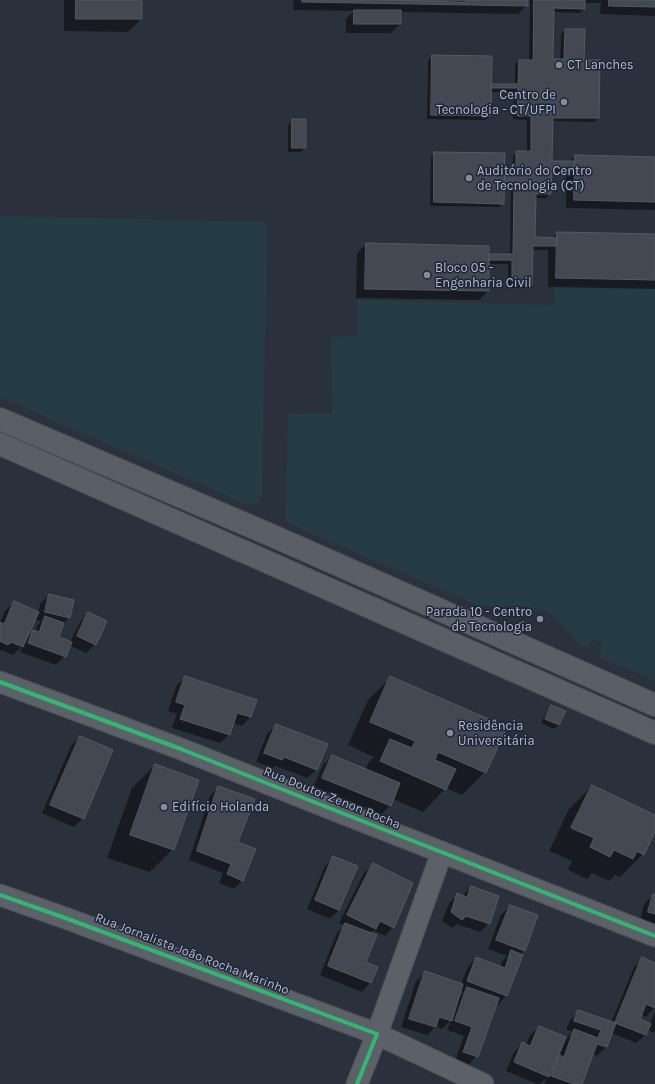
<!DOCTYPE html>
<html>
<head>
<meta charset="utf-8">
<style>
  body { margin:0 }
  canvas { display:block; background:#2b313c }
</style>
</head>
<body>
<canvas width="655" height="1084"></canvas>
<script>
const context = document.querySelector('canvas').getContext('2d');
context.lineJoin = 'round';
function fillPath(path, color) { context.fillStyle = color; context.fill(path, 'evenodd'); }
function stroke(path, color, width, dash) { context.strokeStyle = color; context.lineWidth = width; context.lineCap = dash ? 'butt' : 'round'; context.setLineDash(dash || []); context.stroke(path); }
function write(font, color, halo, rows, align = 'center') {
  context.font = font + ' Karla,sans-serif'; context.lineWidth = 3; context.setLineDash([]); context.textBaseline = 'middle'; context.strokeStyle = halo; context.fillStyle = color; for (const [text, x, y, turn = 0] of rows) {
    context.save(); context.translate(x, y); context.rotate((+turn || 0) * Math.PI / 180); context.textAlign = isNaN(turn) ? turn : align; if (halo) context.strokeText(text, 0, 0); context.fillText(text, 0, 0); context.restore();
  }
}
fillPath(new Path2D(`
  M 0,216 L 267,222 L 262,492 C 260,503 255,508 244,503 L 0,397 Z
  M 555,285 L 655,287 L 655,681 L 601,658 L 600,652 L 603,643 L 592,639 L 589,646 L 581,647 L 558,620 L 545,611 L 525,606 L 480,606 L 286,522 L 288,414 L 332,413 L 331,337 L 357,336 L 357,300 L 554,305 Z`), '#263c44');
fillPath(new Path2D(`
  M 64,0 L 141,0 L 141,19 L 128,32 L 64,31 Z
  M 294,0 L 527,0 L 527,5 L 518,14 L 400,12 L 400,24 L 391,33 L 346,33 L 346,19 L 354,11 L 293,10 Z
  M 530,0 L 655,0 L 655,16 L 600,14 L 601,3 L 584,3 L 584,9 L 580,13 L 553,12 L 552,60 L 560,60 L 561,34 L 565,30 L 584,30 L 583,61 L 598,118 L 594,122 L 552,121 L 551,162 L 569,162 L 575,156 L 655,158 L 655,210 L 566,208 L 566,172 L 551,172 L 550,194 L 546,198 L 535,198 L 534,238 L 552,239 L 557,233 L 655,235 L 655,289 L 548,287 L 548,250 L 532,250 L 531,284 L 527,288 L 508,288 L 508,264 L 488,264 L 488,291 L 479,300 L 356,298 L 357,253 L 366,244 L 488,257 L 510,255 L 511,189 L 503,189 L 503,203 L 499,207 L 430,206 L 431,157 L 435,153 L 504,176 L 512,176 L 513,156 L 517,152 L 527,152 L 527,120 L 513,119 L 514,92 L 490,92 L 490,116 L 485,120 L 427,119 L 428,61 L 432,56 L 491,57 L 490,85 L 515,85 L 515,65 L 519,61 L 529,61 Z
  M 292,120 L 305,147 L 301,152 L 288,152 L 288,125 Z
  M 49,595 L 69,617 L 63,624 L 58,638 L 70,642 L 80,622 L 88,613 L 95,644 L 86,653 L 69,645 L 65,656 L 56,665 L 20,652 L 22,646 L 13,655 L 1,650 L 0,651 L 0,623 L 5,611 L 14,602 L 26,639 L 33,631 L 35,632 L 37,626 L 41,621 L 36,620 L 40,604 Z
  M 391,677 L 485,772 L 462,795 L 446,788 L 423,812 L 393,799 L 390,805 L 382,814 L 314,786 L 323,765 L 332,756 L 365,770 L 368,763 L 374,757 L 348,745 L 368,700 Z
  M 185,678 L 250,717 L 242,726 L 233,723 L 229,735 L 220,743 L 172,728 L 177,714 L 168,711 L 176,686 Z
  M 551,706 L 559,725 L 554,729 L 541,723 L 547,710 Z
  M 276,725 L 326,745 L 316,770 L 307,778 L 275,766 L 273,768 L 256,762 L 267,734 Z
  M 80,737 L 83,818 L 74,827 L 42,813 L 71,746 Z
  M 155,765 L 173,849 L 150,872 L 107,858 L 132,788 Z
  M 592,786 L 655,816 L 655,829 L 643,854 L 620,877 L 615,875 L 609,881 L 592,873 L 587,879 L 568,870 L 572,861 L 549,851 L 569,809 Z
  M 218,787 L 237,843 L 242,880 L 234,889 L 219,883 L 223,873 L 189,860 L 210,796 Z
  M 334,857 L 339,910 L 330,919 L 307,909 L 325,866 Z
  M 373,865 L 393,927 L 385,936 L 373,930 L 370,934 L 365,963 L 377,967 L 370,983 L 362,992 L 320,975 L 337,933 L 344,926 L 339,923 L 364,873 Z
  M 471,887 L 489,923 L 480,932 L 457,924 L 453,928 L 442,921 L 449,903 L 458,895 L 462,896 Z
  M 653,895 L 655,896 L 655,925 L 640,921 L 644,904 Z
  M 510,906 L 524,951 L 520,955 L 522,956 L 506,996 L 498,1005 L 496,1004 L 477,1056 L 468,1065 L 455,1061 L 464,1036 L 447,1030 L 451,1020 L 442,1029 L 435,1027 L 427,1035 L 401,1027 L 416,981 L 425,973 L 461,984 L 468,967 L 476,958 L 500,967 L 503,960 L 507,956 L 488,949 L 501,915 ZM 460,991 L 464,992 L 457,999 Z
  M 643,959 L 655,964 L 655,1007 L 646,1017 L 641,1014 L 639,1019 L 650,1024 L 655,1011 L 655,1033 L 647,1030 L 645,1035 L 636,1043 L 611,1033 L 606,1047 L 597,1056 L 592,1054 L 581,1084 L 544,1084 L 546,1078 L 540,1084 L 537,1084 L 506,1071 L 514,1052 L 523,1043 L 526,1045 L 530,1035 L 539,1027 L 554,1061 L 560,1056 L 566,1039 L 573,1032 L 566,1029 L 570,1020 L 579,1011 L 611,1023 L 634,967 Z`), '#0007');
const building = new Path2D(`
  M 76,0 L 142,0 L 142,19 L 76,19 Z
  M 302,0 L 528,0 L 528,6 L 302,2 Z
  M 390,0 L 466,0 L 466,2 Z
  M 534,0 L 585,0 L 585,9 L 554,8 L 553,59 L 564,59 L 565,29 L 585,29 L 584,60 L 600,60 L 599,118 L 553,118 L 552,161 L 575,161 L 575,169 L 552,168 L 551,194 L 536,194 L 535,237 L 557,238 L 557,246 L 533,246 L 532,285 L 512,284 L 512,260 L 489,260 L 489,254 L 513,254 L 514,185 L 505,185 L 505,175 L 516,175 L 516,151 L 531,151 L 531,116 L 517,116 L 518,88 L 491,88 L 491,84 L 518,84 L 519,60 L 533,60 Z
  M 609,0 L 655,0 L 655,7 L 609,6 Z
  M 354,10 L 401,10 L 401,24 L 354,24 Z
  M 432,55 L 492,56 L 491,116 L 431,115 Z
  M 292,119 L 306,119 L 306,148 L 292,148 Z
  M 434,152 L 505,153 L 504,204 L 434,202 Z
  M 575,155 L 655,157 L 655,202 L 574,200 Z
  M 557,232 L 655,234 L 655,280 L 556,278 Z
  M 366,243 L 489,246 L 489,291 L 365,289 Z
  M 49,594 L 74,600 L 70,618 L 45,612 Z
  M 14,601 L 39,612 L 23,647 L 11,642 L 8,645 L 0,641 L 0,622 L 4,624 Z
  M 88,612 L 107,621 L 96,645 L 77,636 Z
  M 45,616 L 64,623 L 59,637 L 72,642 L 66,657 L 28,643 L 33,630 L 39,632 Z
  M 185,676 L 257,700 L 251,717 L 237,713 L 230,735 L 180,719 L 185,705 L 176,702 Z
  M 390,676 L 507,727 L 486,773 L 438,752 L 435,760 L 456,769 L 446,790 L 380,761 L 390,739 L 412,748 L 415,741 L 370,722 Z
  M 551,705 L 566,711 L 559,725 L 545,719 Z
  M 276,724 L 328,744 L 317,770 L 284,757 L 282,760 L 264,753 Z
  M 80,736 L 113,750 L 84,819 L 50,805 Z
  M 332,755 L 400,783 L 391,806 L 322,778 Z
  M 155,764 L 199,780 L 174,850 L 130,835 Z
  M 592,785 L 655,815 L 655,832 L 644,855 L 637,851 L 633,859 L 614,850 L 610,857 L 590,847 L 594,838 L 571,828 Z
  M 218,786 L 255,799 L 238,842 L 256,849 L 243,881 L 227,874 L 231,864 L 197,851 Z
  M 333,856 L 358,866 L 339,910 L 315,900 Z
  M 373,863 L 413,883 L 394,928 L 380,921 L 376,929 L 347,915 Z
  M 471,886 L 499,896 L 490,924 L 466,916 L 462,920 L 451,912 L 457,893 L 467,897 Z
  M 653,894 L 655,895 L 655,914 L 648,912 Z
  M 510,905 L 538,915 L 525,951 L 496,940 Z
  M 345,923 L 377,935 L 366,962 L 378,967 L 371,983 L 328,966 Z
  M 511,950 L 523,955 L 507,996 L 467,981 L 476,957 L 505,968 Z
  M 642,957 L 655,963 L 655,1008 L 646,1004 L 640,1019 L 651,1024 L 646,1035 L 615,1023 Z
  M 425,971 L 463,984 L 452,1021 L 439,1017 L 436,1027 L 409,1019 Z
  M 467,987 L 499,998 L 478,1057 L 463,1052 L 472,1027 L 455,1021 Z
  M 578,1010 L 616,1023 L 607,1047 L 597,1044 L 582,1084 L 574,1084 L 551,1076 L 559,1055 L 564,1057 L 574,1029 L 598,1038 L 601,1030 L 574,1021 Z
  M 539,1026 L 566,1037 L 549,1077 L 514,1062 L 522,1042 L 530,1046 Z`);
fillPath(building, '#434852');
stroke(building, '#535963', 1);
const minor = new Path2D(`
  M 0,682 L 181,749 L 319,804 L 655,936
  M 442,852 L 377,1034 L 483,1084
  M 0,895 L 68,919 L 377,1034 L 357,1084`);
const secondary = new Path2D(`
  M 0,419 L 273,536 L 655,705
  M 0,444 L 655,733`);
stroke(minor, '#474c55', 23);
stroke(secondary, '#474c55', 24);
stroke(minor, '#5c6069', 21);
stroke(secondary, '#5a5e67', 22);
stroke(new Path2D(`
  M 0,682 L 181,749 L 319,804 L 655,936
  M 0,895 L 68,919 L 377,1034 L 357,1084`), '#33b770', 4);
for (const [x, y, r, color] of [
  [559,65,4,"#858b9a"],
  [564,102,4,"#858b9a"],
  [469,178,4,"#858b9a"],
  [427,275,4,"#858b9a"],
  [540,619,4,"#858b9a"],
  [450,733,4,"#858b9a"],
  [164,807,4,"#858b9a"]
]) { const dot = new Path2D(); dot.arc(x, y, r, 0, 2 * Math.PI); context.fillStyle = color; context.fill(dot); stroke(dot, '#1d2538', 1.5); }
write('13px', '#b5bccd', '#1d2538', [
  ["CT Lanches",567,65],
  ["Centro de",556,95,"right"],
  ["Tecnologia - CT/UFPI",556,110,"right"],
  ["Auditório do Centro",477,171],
  ["de Tecnologia (CT)",477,186],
  ["Bloco 05 -",435,268],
  ["Engenharia Civil",435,283],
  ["Parada 10 - Centro",532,612,"right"],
  ["de Tecnologia",532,627,"right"],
  ["Residência",458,726],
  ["Universitária",458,741],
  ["Edifício Holanda",172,807]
], 'left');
write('13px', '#b5bccd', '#1d2538', [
  ["Rua Doutor Zenon Rocha",332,798,22],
  ["Rua Jornalista João Rocha Marinho",192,954,21]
]);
</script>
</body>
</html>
